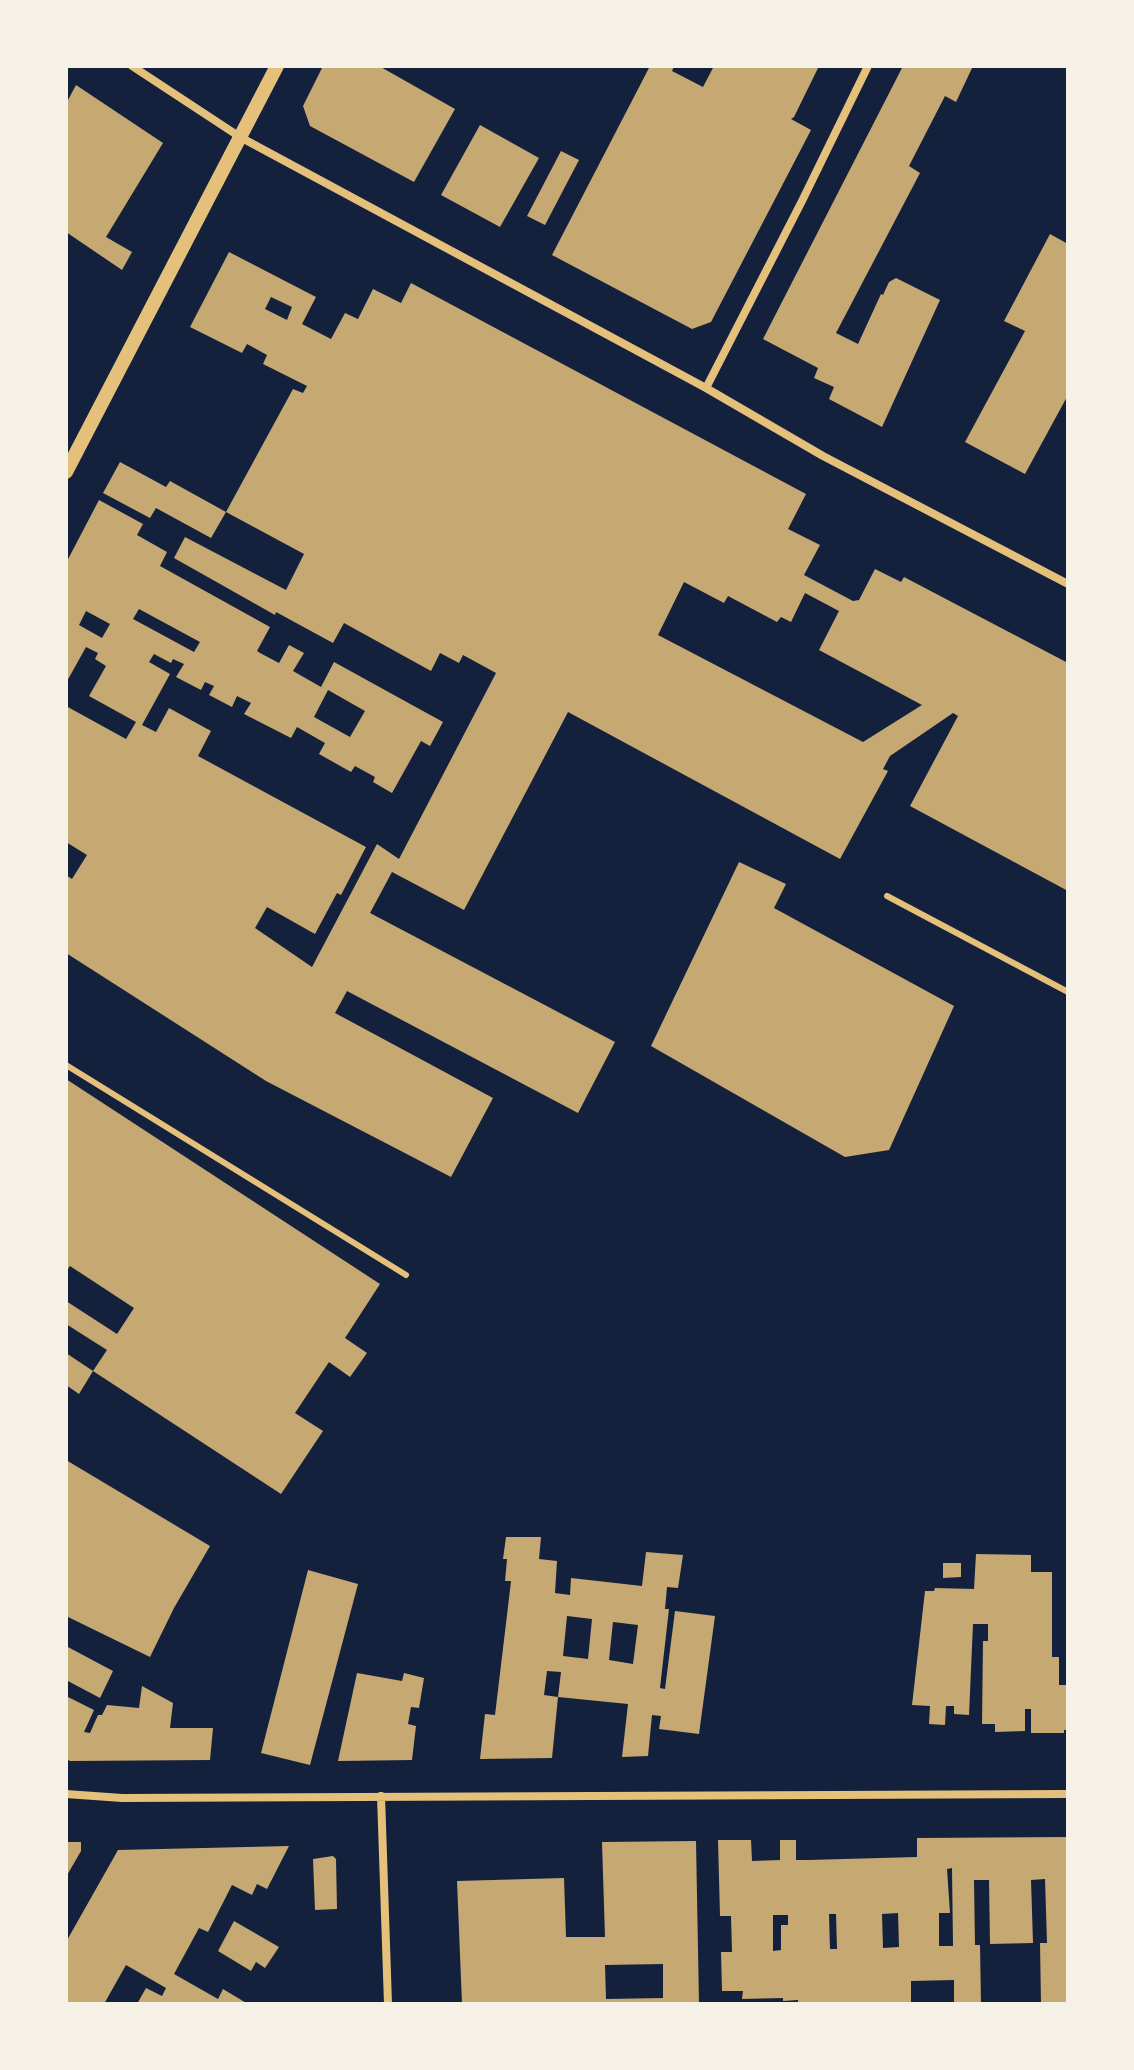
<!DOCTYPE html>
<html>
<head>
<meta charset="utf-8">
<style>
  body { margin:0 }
  #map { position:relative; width:1134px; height:2070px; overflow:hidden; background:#14213d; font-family:Inter,sans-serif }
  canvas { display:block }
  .frame { position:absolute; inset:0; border:68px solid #f6f1e7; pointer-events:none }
</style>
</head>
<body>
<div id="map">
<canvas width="1134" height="2070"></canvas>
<div class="frame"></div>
</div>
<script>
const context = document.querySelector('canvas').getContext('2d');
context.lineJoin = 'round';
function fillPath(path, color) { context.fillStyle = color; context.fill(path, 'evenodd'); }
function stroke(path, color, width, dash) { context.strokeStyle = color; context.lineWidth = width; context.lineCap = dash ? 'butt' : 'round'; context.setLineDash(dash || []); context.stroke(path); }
fillPath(new Path2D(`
  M 323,66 L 379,66 L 455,109 L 414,182 L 310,126 L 303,106 Z
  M 650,66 L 674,66 L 672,71 L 703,87 L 714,66 L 819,66 L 794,117 L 791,119 L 811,130 L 711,322 L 692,329 L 552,255 Z
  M 903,66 L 973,66 L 956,102 L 945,96 L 909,166 L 920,173 L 836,333 L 858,344 L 881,294 L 883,295 L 889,282 L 896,278 L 940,300 L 882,427 L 829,399 L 834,387 L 814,378 L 818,368 L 763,339 Z
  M 76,85 L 163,143 L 106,237 L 132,252 L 122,270 L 66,232 L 66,99 L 68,100 Z
  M 480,125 L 539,158 L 500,227 L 441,195 Z
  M 561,151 L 579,160 L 545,225 L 527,216 Z
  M 1050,234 L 1068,244 L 1068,395 L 1025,474 L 965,442 L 1025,331 L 1004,321 Z
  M 229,252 L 316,297 L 302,324 L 331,339 L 345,313 L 358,319 L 373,289 L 401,303 L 411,283 L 806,494 L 788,529 L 820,545 L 804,575 L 853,601 L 859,600 L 875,569 L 901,582 L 904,577 L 1068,663 L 1068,891 L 910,806 L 958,716 L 953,713 L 890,756 L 883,769 L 888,771 L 840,859 L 568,712 L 464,910 L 392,872 L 370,913 L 615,1042 L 578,1113 L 347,991 L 335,1013 L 493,1098 L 451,1177 L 266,1081 L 66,953 L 66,875 L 72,879 L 87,855 L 66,842 L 66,706 L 126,739 L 136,722 L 89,696 L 106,666 L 95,659 L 98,653 L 86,647 L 66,683 L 66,563 L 99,500 L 143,524 L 137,535 L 167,552 L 160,566 L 270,627 L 257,651 L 260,653 L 279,663 L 289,645 L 304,653 L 293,671 L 321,687 L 334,662 L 443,722 L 430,746 L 421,741 L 392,793 L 373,782 L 375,777 L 355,766 L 351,772 L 319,754 L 325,743 L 297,727 L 291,738 L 244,714 L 251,703 L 237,696 L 232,707 L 209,695 L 214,686 L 205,682 L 201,690 L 176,677 L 184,664 L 173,659 L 171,663 L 154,654 L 149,662 L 170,674 L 142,725 L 156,732 L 169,708 L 211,731 L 198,756 L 366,847 L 341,895 L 337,893 L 315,934 L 267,907 L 255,928 L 312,967 L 377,844 L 399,859 L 496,673 L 463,655 L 459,663 L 440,653 L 431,671 L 344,623 L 333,643 L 276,612 L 275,615 L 174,558 L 185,537 L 286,590 L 304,554 L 226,512 L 211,538 L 156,508 L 150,518 L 103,493 L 120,462 L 166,487 L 170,481 L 226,512 L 293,389 L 303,393 L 307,386 L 263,364 L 267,355 L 247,344 L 242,353 L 190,327 ZM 271,297 L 292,307 L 287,320 L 265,309 ZM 684,582 L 724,603 L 728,596 L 777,622 L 781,617 L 791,622 L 805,593 L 839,611 L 819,650 L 922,705 L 863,742 L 658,635 ZM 139,609 L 200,642 L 194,652 L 133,619 ZM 86,611 L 110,624 L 102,638 L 79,625 ZM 328,690 L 365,711 L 350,737 L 314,717 Z
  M 739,862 L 786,884 L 774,908 L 954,1006 L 889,1150 L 845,1157 L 651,1046 Z
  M 66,1079 L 380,1284 L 345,1338 L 367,1353 L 350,1377 L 329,1362 L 295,1413 L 323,1431 L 281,1494 L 93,1371 L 79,1394 L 66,1385 L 66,1353 L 93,1371 L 107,1350 L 66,1324 L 66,1301 L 117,1334 L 134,1308 L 70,1266 L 66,1272 Z
  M 66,1460 L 210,1546 L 174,1608 L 150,1657 L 66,1616 Z
  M 506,1537 L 541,1537 L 539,1559 L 557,1561 L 555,1593 L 570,1595 L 571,1578 L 642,1586 L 646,1552 L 683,1555 L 678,1588 L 667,1587 L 665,1609 L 669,1609 L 660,1688 L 665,1689 L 675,1611 L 715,1616 L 699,1734 L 659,1729 L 661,1716 L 652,1715 L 648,1756 L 622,1757 L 628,1704 L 558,1697 L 561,1672 L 547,1671 L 544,1695 L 558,1697 L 552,1758 L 480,1759 L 485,1714 L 495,1715 L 507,1615 L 511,1581 L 505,1581 L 507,1559 L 503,1559 ZM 567,1616 L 592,1619 L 588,1659 L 563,1656 ZM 613,1622 L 638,1625 L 633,1664 L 609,1660 Z
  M 976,1554 L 1031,1555 L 1031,1572 L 1052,1572 L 1052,1657 L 1059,1657 L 1059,1685 L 1068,1685 L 1068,1730 L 1064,1730 L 1064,1733 L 1031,1733 L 1031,1709 L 1025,1709 L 1025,1731 L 995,1732 L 995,1724 L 982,1724 L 983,1641 L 988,1641 L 988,1624 L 973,1624 L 969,1715 L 954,1714 L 954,1706 L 946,1706 L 945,1725 L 929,1724 L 930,1706 L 912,1705 L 925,1591 L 934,1591 L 935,1588 L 974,1589 Z
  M 943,1563 L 961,1563 L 961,1577 L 943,1578 Z
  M 308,1570 L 358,1584 L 310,1765 L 261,1753 Z
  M 66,1646 L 113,1671 L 100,1698 L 66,1680 Z
  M 357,1673 L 402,1681 L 404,1673 L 424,1678 L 419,1708 L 411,1707 L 408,1724 L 416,1726 L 412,1760 L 338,1761 Z
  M 142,1686 L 173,1703 L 170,1728 L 213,1728 L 210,1760 L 70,1761 L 66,1759 L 66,1696 L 94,1710 L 84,1732 L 90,1733 L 98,1715 L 102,1715 L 107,1705 L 139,1708 Z
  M 1067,1837 L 1068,2004 L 1041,2004 L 1040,1943 L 1047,1943 L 1045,1879 L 1031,1880 L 1033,1943 L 990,1944 L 989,1880 L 974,1880 L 975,1945 L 980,1945 L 981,2004 L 954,2004 L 954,1980 L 911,1981 L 911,2004 L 798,2004 L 798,2000 L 783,2001 L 783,1998 L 742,1999 L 743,1991 L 722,1991 L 721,1952 L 732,1952 L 731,1916 L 720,1916 L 718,1840 L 751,1840 L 752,1861 L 780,1860 L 780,1840 L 796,1840 L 796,1860 L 808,1860 L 917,1857 L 917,1838 ZM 952,1868 L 953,1946 L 939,1946 L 939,1913 L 950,1913 L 947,1869 ZM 898,1913 L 899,1947 L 883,1948 L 882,1914 ZM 829,1914 L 836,1914 L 837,1949 L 830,1949 ZM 773,1915 L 788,1915 L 788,1925 L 781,1925 L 781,1950 L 773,1951 Z
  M 696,1841 L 699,2004 L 462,2004 L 457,1881 L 564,1878 L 566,1937 L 605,1937 L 602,1842 ZM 663,1964 L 663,1998 L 606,1999 L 605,1965 Z
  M 66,1842 L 81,1842 L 81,1851 L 66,1877 Z
  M 289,1846 L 267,1889 L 257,1884 L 252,1895 L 232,1885 L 208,1932 L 199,1928 L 174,1974 L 218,1999 L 223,1989 L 248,2004 L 137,2004 L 146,1988 L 162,1996 L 166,1988 L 126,1965 L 104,2004 L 66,2004 L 66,1942 L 118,1850 Z
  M 333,1856 L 336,1859 L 337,1909 L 315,1910 L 313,1859 Z
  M 234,1921 L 279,1947 L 265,1968 L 256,1962 L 251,1971 L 218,1951 Z`), '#c6a872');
stroke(new Path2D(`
  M 887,896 L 1068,992
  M 66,1065 L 406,1275`), '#e5c07b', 6);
stroke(new Path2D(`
  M 132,66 L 240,137 L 706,388 L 823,456 L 1068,584
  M 706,388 L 802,201 L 868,66
  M 66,1794 L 122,1798 L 1068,1794
  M 381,1796 L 388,2004`), '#e5c07b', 8);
stroke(new Path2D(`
  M 66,472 L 277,66`), '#e5c07b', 14);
</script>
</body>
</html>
